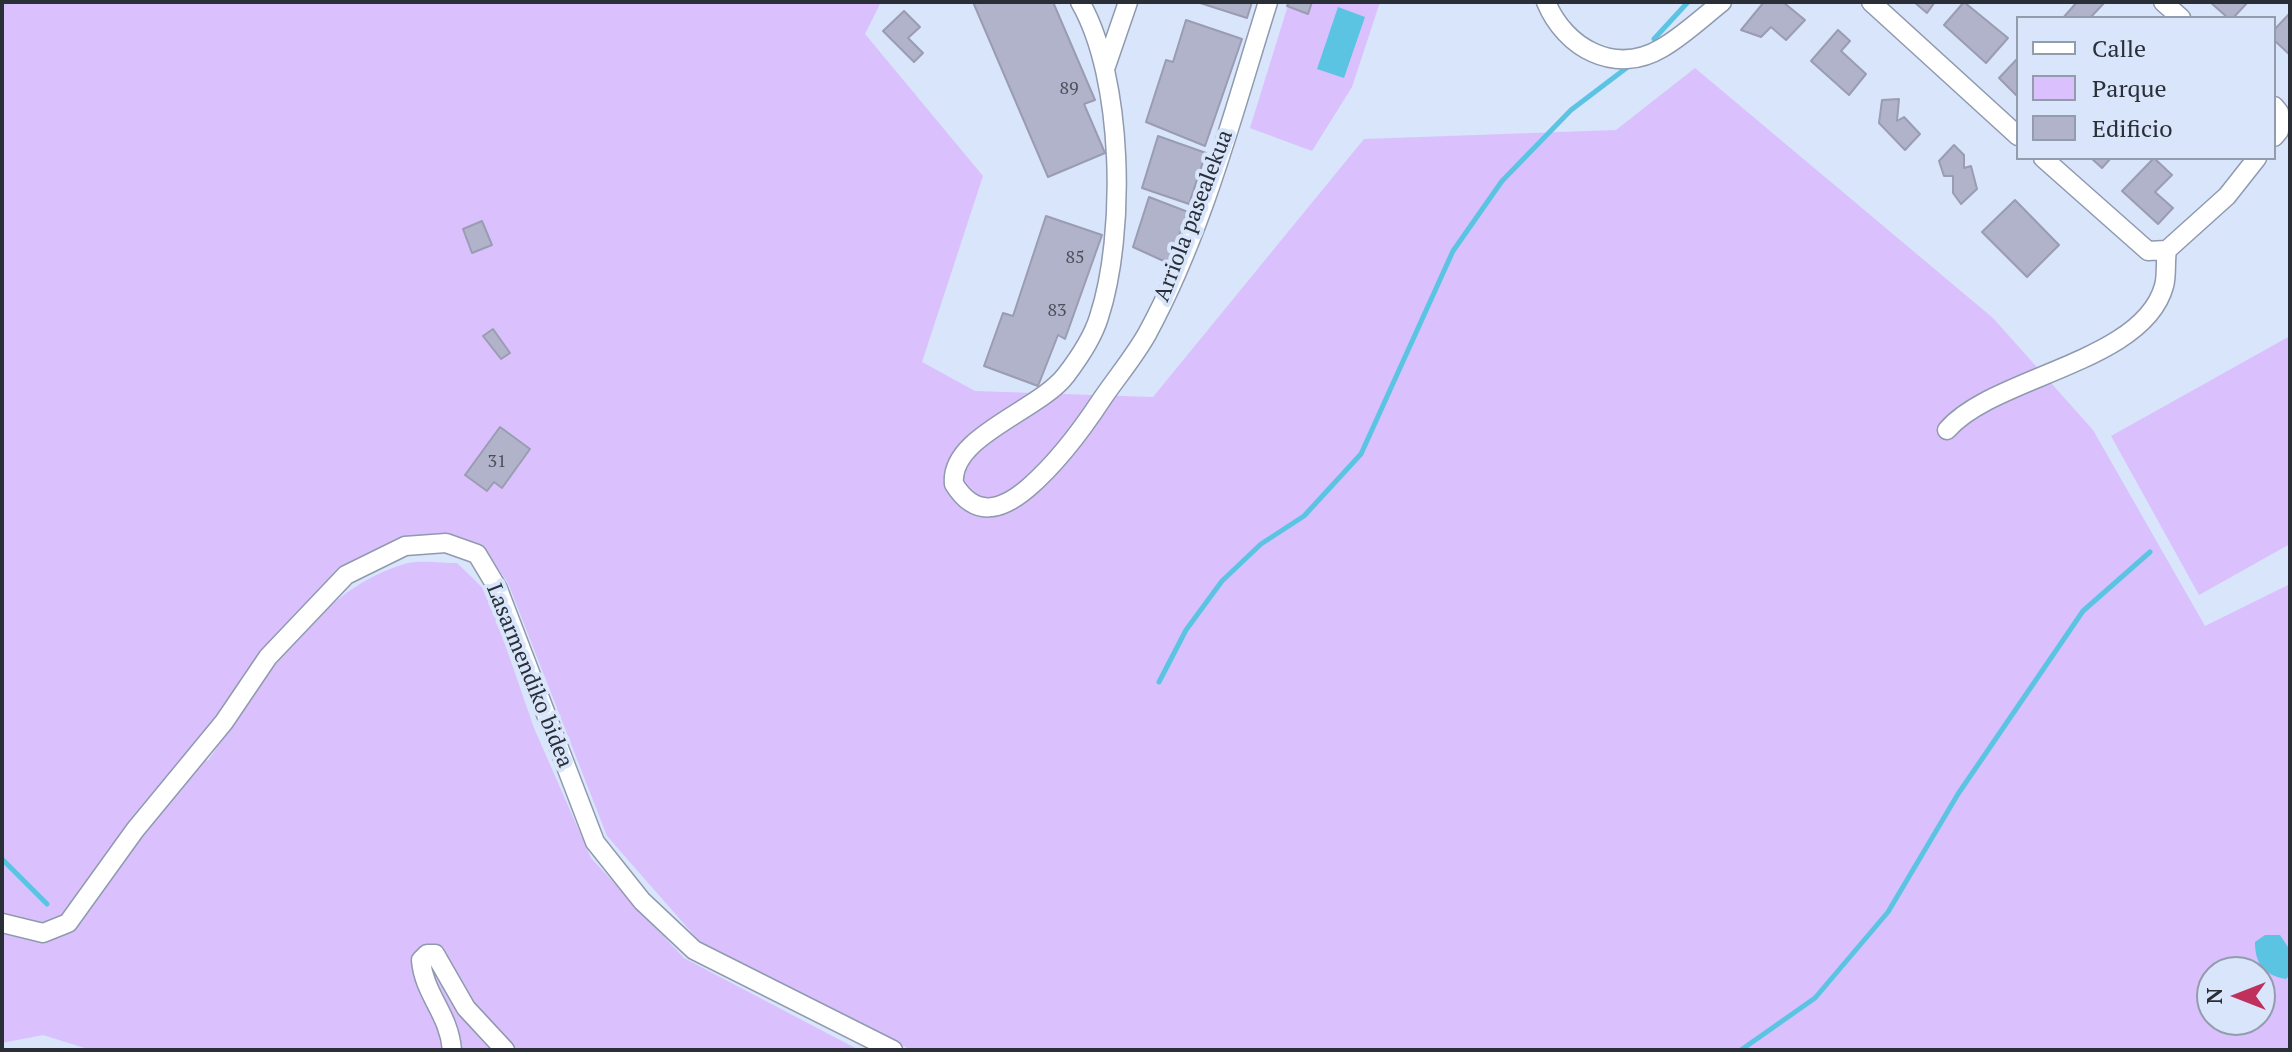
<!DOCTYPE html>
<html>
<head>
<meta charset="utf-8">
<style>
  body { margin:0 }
  #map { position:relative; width:2292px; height:1052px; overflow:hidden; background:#d9e5fb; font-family:"PT Serif",serif }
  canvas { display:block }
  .frame { position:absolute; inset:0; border:4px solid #2a2f37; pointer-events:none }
  .legend { position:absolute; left:2016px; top:16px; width:260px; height:144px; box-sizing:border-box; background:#d9e5fb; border:2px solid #939cad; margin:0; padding:10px 14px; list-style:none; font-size:24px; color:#2a2f37 }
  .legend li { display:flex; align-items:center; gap:16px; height:40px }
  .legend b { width:40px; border:2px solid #939cad }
  .north { position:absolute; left:2196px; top:956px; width:80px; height:80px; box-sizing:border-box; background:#d9e5fb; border:2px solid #939cad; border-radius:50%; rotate:270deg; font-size:22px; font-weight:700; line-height:32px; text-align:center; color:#2a2f37 }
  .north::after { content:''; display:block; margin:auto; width:28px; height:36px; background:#bf305c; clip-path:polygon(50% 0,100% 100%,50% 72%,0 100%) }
</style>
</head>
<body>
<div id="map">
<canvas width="2292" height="1052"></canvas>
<div class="frame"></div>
<ul class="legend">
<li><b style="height:10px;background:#fff"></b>Calle</li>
<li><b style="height:22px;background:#dac1fd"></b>Parque</li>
<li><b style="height:22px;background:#b1b3ca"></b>Edificio</li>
</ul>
<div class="north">N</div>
</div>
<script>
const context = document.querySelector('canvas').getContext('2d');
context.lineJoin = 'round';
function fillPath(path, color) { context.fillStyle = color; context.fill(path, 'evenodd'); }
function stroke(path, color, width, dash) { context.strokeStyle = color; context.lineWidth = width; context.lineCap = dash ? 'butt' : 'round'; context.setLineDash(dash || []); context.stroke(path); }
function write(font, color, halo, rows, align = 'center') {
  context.font = font + ' "PT Serif",serif'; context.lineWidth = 8; context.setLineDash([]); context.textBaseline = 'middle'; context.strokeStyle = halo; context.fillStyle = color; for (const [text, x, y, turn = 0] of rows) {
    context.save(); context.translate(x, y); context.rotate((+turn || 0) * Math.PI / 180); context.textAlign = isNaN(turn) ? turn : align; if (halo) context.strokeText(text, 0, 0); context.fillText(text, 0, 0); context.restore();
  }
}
fillPath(new Path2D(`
  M 2,2 L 881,2 L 865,34 L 983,176 L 922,362 L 975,391 L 1153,397 L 1364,139 L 1616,130 L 1695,68 L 1993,318 L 2093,430 L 2205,626 L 2290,584 L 2290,1050 L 911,1050 L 699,941 L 607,836 L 508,583 L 483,547 L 444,534 L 405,536 L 339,572 L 265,648 L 191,751 L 208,761 C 258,688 317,587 408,563 C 423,560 442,563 457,563 L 487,592 L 534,728 L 591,858 L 684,958 L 859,1050 L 91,1050 L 43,1035 L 2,1043 ZM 2212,972 L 2260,972 L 2260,1020 L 2212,1020 Z
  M 1289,2 L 1380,2 L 1352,87 L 1312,151 L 1250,128 Z
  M 2290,336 L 2290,544 L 2199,595 L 2111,436 Z`), '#dac1fd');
fillPath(new Path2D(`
  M 1338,7 L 1365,17 L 1344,78 L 1317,69 Z
  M 2265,935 L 2280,935 L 2290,950 L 2290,975 L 2286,979 C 2264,975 2255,964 2255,942 Z`), '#5ac4e2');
stroke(new Path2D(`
  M 1654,39 L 1688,2
  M 1159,682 L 1186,630 L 1222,581 L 1261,544 L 1304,516 L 1361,454 L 1453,251 L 1502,181 L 1571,110 L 1629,66
  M 2,859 L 47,904
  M 1741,1050 L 1815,998 L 1888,912 L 1958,794 L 2083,611 L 2150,552`), '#5ac4e2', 5);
const building = new Path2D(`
  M 973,2 L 1053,2 L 1095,100 L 1084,104 L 1105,153 L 1048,177 Z
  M 1197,2 L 1252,2 L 1247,18 Z
  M 1289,2 L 1312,2 L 1308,14 L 1287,6 Z
  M 1764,2 L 1783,2 L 1805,20 L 1786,40 L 1771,27 L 1761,37 L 1741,30 Z
  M 1914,2 L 1935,2 L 1927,13 Z
  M 1964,2 L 2008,38 L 1986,63 L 1944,25 Z
  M 2077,2 L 2105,2 L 2090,18 L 2063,18 Z
  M 2210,2 L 2248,2 L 2233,18 L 2228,18 Z
  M 904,11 L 920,27 L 908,38 L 923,53 L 914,62 L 883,31 Z
  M 2290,13 L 2290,55 L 2274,40 L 2274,30 Z
  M 1186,20 L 1242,39 L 1205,146 L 1146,122 L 1166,60 L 1173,62 Z
  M 1838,30 L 1850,41 L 1841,51 L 1866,74 L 1849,95 L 1811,61 Z
  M 2018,58 L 2018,97 L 1999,78 Z
  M 1899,99 L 1897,121 L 1904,117 L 1920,134 L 1905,150 L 1879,123 L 1882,100 Z
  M 1158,136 L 1206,153 L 1189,204 L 1142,188 Z
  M 1954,145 L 1964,155 L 1964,168 L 1971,166 L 1977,189 L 1961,204 L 1953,193 L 1953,176 L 1944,176 L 1939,161 Z
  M 2091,158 L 2111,158 L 2102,168 Z
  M 2154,158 L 2172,175 L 2155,192 L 2173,208 L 2158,224 L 2122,191 Z
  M 1149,197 L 1188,212 L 1168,263 L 1133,247 Z
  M 2015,200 L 2059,245 L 2027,277 L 1982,232 Z
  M 1046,216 L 1102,235 L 1065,339 L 1058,335 L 1038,386 L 984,366 L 1003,313 L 1013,316 Z
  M 482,221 L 492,245 L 472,253 L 463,229 Z
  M 493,329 L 510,353 L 501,359 L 483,336 Z
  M 500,427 L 530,449 L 502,488 L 494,482 L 487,491 L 465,475 Z`);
fillPath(building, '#b1b3ca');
stroke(building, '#9a9cb2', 2);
const minor = new Path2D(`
  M 1080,2 C 1124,78 1126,235 1099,317 C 1093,337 1079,358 1066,375 C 1039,411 949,436 954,484 C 975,518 1001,511 1028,488 C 1057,463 1081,431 1102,399 C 1117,377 1134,357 1147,334 C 1203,231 1233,113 1268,2
  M 1546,2 C 1565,48 1615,76 1662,48 C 1683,36 1703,17 1722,2
  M 1871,2 L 2018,136
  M 2163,2 L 2181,18
  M 1106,66 L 1128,2
  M 2274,106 L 2279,112 L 2279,131 L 2274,137
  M 2043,158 L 2148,251 L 2167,250 L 2227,196 L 2257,158
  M 1947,430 C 1993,376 2143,363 2164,286 C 2167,276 2165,262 2167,250
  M 2,923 L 43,933 L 68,923 L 135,830 L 224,722 L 268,657 L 346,575 L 405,546 L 446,543 L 477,554 L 498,589 L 595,842 L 642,901 L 694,950 L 893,1050
  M 452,1050 C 449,1013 424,995 421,960 L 427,954 L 435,954 L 466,1008 L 505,1050`);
stroke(minor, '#8f9aaf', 21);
stroke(minor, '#fff', 18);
write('18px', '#4c505c', null, [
  ["89",1069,89],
  ["85",1075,258],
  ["83",1057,311],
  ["31",497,462]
]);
write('22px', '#2a2f37', '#d9e5fb', [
  ["Arriola pasealekua",1194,216,-69],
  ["Lasarmendiko bidea",529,676,68]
]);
</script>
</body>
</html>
